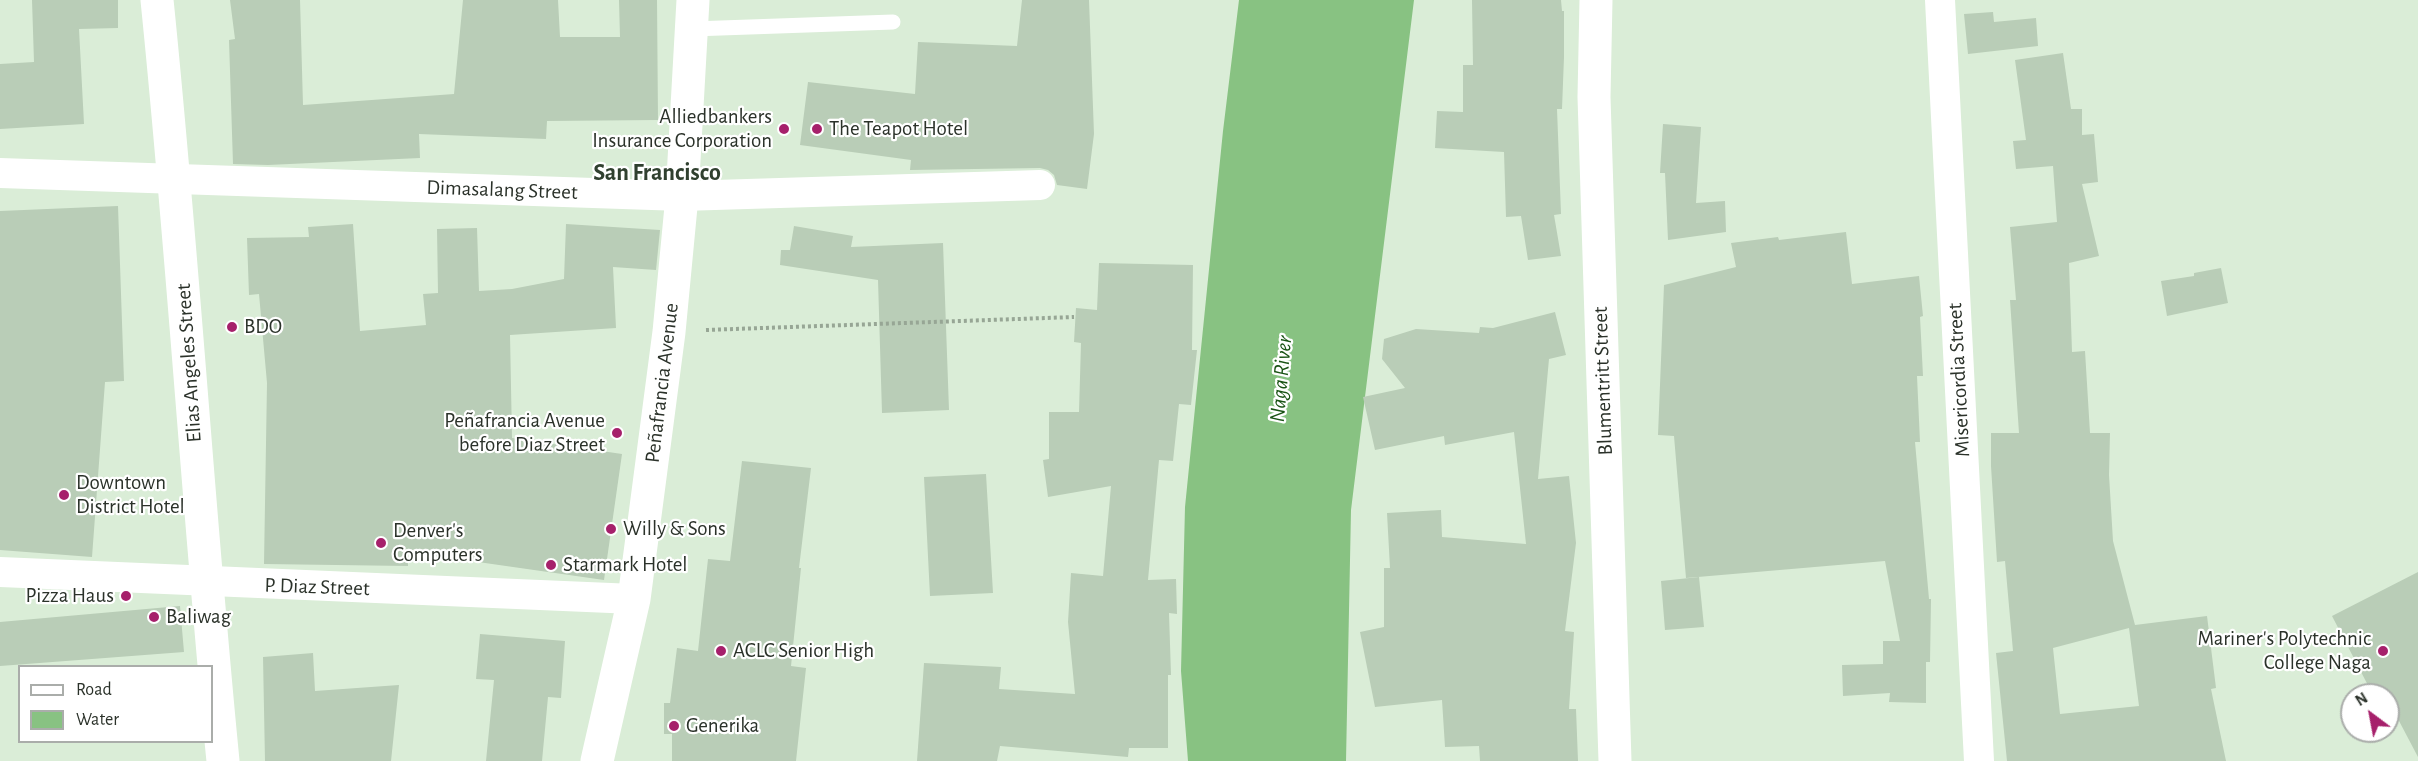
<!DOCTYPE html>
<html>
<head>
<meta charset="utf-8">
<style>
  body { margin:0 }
  #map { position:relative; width:2418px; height:761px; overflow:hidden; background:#daedd7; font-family:"Alegreya Sans",sans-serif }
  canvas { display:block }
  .legend { position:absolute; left:18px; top:665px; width:195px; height:78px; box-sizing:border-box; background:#fff; border:2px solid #aaadaa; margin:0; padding:8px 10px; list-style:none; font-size:18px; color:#2b322a }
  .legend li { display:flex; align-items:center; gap:12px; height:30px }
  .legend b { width:30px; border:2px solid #aaadaa }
  .north { position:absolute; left:2340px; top:683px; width:60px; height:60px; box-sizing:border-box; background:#fff; border:2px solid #aaadaa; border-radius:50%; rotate:328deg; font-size:16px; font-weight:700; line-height:24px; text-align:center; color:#2b322a }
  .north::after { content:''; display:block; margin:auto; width:21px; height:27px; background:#a6206b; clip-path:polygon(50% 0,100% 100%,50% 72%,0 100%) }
</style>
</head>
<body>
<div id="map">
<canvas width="2418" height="761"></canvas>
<ul class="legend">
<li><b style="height:8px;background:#fff"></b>Road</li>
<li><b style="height:16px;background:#88c282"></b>Water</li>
</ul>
<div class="north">N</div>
</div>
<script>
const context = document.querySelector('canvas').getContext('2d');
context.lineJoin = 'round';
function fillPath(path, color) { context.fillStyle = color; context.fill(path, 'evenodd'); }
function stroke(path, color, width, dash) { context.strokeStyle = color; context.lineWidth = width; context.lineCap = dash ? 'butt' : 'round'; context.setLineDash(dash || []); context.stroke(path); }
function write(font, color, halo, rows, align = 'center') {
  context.font = font + ' "Alegreya Sans",sans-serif'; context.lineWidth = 4.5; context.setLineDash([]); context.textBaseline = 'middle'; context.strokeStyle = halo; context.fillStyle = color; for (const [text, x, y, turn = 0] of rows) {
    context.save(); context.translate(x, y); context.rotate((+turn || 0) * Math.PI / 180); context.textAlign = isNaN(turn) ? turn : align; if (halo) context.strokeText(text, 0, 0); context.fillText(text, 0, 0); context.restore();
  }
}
fillPath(new Path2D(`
  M 1239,0 L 1414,0 L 1351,510 L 1346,761 L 1188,761 L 1181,671 L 1185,507 L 1223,131 Z`), '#88c282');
fillPath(new Path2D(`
  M 32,0 L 118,0 L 118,28 L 79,29 L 84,124 L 0,129 L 0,64 L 34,62 Z
  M 230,0 L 300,0 L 303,105 L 454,94 L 463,0 L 558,0 L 560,37 L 620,37 L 619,0 L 657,0 L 658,120 L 547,121 L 546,139 L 419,134 L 420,158 L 268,165 L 233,164 L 229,40 L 235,39 Z
  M 1022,0 L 1089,0 L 1094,134 L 1087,189 L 1057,185 L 1054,175 L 1048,170 L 1040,168 L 910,170 L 911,160 L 800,145 L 808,82 L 915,94 L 918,42 L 1017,46 Z
  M 1472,0 L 1561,0 L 1562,11 L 1564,11 L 1564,57 L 1562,109 L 1557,109 L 1561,214 L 1554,215 L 1561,256 L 1528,260 L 1521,216 L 1506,217 L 1504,152 L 1435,148 L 1437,111 L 1463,112 L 1463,65 L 1473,65 Z
  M 1993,12 L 1994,22 L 2036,18 L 2038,46 L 1968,54 L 1964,14 Z
  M 2063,53 L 2071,109 L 2082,109 L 2082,135 L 2094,134 L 2098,182 L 2082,184 L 2099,256 L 2069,263 L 2072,352 L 2085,351 L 2090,433 L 2110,433 L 2109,475 L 2113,541 L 2135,625 L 2207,616 L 2216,688 L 2211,689 L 2226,761 L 2007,761 L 1996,653 L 2013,651 L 2005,561 L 1997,562 L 1991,466 L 1991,433 L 2019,433 L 2010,300 L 2016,300 L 2010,227 L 2057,222 L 2053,166 L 2016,169 L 2013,141 L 2026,140 L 2015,60 ZM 2129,628 L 2139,706 L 2060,714 L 2053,648 Z
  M 1663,124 L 1701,127 L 1696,203 L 1725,201 L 1726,232 L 1668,240 L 1665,173 L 1660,173 Z
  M 118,206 L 124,381 L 105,382 L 92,557 L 0,550 L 0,211 Z
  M 353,224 L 360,331 L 426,325 L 423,294 L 438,293 L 437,229 L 477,228 L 479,291 L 512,289 L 564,279 L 566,224 L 660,230 L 656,270 L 613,267 L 616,328 L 510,335 L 512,438 L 622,454 L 604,580 L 408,552 L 408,566 L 264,564 L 267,383 L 259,294 L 249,295 L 247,238 L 309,237 L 308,227 Z
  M 794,226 L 853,236 L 851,247 L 943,243 L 949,410 L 882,413 L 878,280 L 780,265 L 781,250 L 790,250 Z
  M 1846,232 L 1852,284 L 1919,276 L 1923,316 L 1920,317 L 1923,376 L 1917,376 L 1920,442 L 1915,442 L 1929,599 L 1931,599 L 1930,662 L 1926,662 L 1926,703 L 1889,702 L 1890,693 L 1843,696 L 1842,665 L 1883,664 L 1883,641 L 1900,641 L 1885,561 L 1686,578 L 1674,436 L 1658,435 L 1664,285 L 1736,267 L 1731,243 L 1778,237 L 1779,240 Z
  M 1099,263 L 1193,265 L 1192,350 L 1197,350 L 1191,405 L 1179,404 L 1173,461 L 1159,460 L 1148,580 L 1176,579 L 1177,614 L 1169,613 L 1171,675 L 1168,675 L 1168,748 L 1129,748 L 1128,757 L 1000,746 L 997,761 L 917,761 L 924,663 L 1001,667 L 999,689 L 1075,694 L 1068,622 L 1071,573 L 1103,576 L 1111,486 L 1048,497 L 1043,460 L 1049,459 L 1049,412 L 1079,412 L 1081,343 L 1074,342 L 1076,308 L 1097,310 Z
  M 2221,268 L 2228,303 L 2167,316 L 2161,281 L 2194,276 L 2194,273 Z
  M 1555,312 L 1566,355 L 1549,359 L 1538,479 L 1569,476 L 1576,543 L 1565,631 L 1574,632 L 1569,709 L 1576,709 L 1578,761 L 1480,761 L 1479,746 L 1445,747 L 1442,700 L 1375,707 L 1360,632 L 1384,627 L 1384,568 L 1390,568 L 1387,513 L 1441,510 L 1442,537 L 1526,544 L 1514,432 L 1445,445 L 1444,436 L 1375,450 L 1363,397 L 1405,388 L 1382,359 L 1384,339 L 1416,329 L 1479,333 L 1480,327 L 1493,328 Z
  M 742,461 L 811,468 L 799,568 L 801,568 L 791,666 L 806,668 L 796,761 L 672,761 L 672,734 L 664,734 L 664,703 L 670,703 L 677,648 L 698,651 L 708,559 L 730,561 Z
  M 986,474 L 993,593 L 930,596 L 924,477 Z
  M 2418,572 L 2418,757 L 2388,700 L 2388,695 L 2373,695 L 2332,616 Z
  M 1699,577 L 1704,627 L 1665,630 L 1661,581 Z
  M 180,606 L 184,652 L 0,666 L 0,622 Z
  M 480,634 L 565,641 L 561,698 L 548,697 L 542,761 L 486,761 L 494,680 L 476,679 Z
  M 313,653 L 315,691 L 399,685 L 391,761 L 265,761 L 263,657 Z`), '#b9cdb7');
stroke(new Path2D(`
  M 706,330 L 1074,317`), '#97a695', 4, [3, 3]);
stroke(new Path2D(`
  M 692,29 L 893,22`), '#fff', 15);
stroke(new Path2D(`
  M 1940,0 L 1979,761
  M 0,173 L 682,196 L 1040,185
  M 0,572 L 634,599`), '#fff', 30);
stroke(new Path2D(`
  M 157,0 C 183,253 198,508 223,761
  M 1596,0 L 1594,97 L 1615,761
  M 597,761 L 634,599 L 669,332 L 682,196 L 693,0`), '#fff', 33);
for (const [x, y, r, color] of [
  [784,129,6,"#a6206b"],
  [817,129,6,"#a6206b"],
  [232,327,6,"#a6206b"],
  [617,433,6,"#a6206b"],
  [64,495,6,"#a6206b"],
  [611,529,6,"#a6206b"],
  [381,543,6,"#a6206b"],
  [551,565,6,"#a6206b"],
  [126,596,6,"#a6206b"],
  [154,617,6,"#a6206b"],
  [721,651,6,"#a6206b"],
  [2383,651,6,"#a6206b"],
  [674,726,6,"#a6206b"]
]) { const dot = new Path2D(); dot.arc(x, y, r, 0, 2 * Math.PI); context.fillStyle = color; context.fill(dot); stroke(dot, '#fff', 2); }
write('21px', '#2b322a', '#fff', [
  ["Alliedbankers",772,117,"right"],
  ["Insurance Corporation",772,141,"right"],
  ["The Teapot Hotel",829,129],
  ["BDO",244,327],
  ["Peñafrancia Avenue",605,421,"right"],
  ["before Diaz Street",605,445,"right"],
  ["Downtown",76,483],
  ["District Hotel",76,507],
  ["Willy & Sons",623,529],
  ["Denver's",393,531],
  ["Computers",393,555],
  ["Starmark Hotel",563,565],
  ["Pizza Haus",114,596,"right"],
  ["Baliwag",166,617],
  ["Mariner's Polytechnic",2371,639,"right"],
  ["College Naga",2371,663,"right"],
  ["ACLC Senior High",733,651],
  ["Generika",686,726]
], 'left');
write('21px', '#2b322a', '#fff', [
  ["Dimasalang Street",502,190,2],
  ["Elias Angeles Street",189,363,-94],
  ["Misericordia Street",1959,380,-93],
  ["Blumentritt Street",1603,381,-92],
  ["Peñafrancia Avenue",662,383,-83],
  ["P. Diaz Street",317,587,2]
]);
write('italic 22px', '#195314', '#fff', [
  ["Naga River",1281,379,-85]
]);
write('bold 24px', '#30402f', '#fff', [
  ["San Francisco",657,173]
]);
</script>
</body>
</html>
